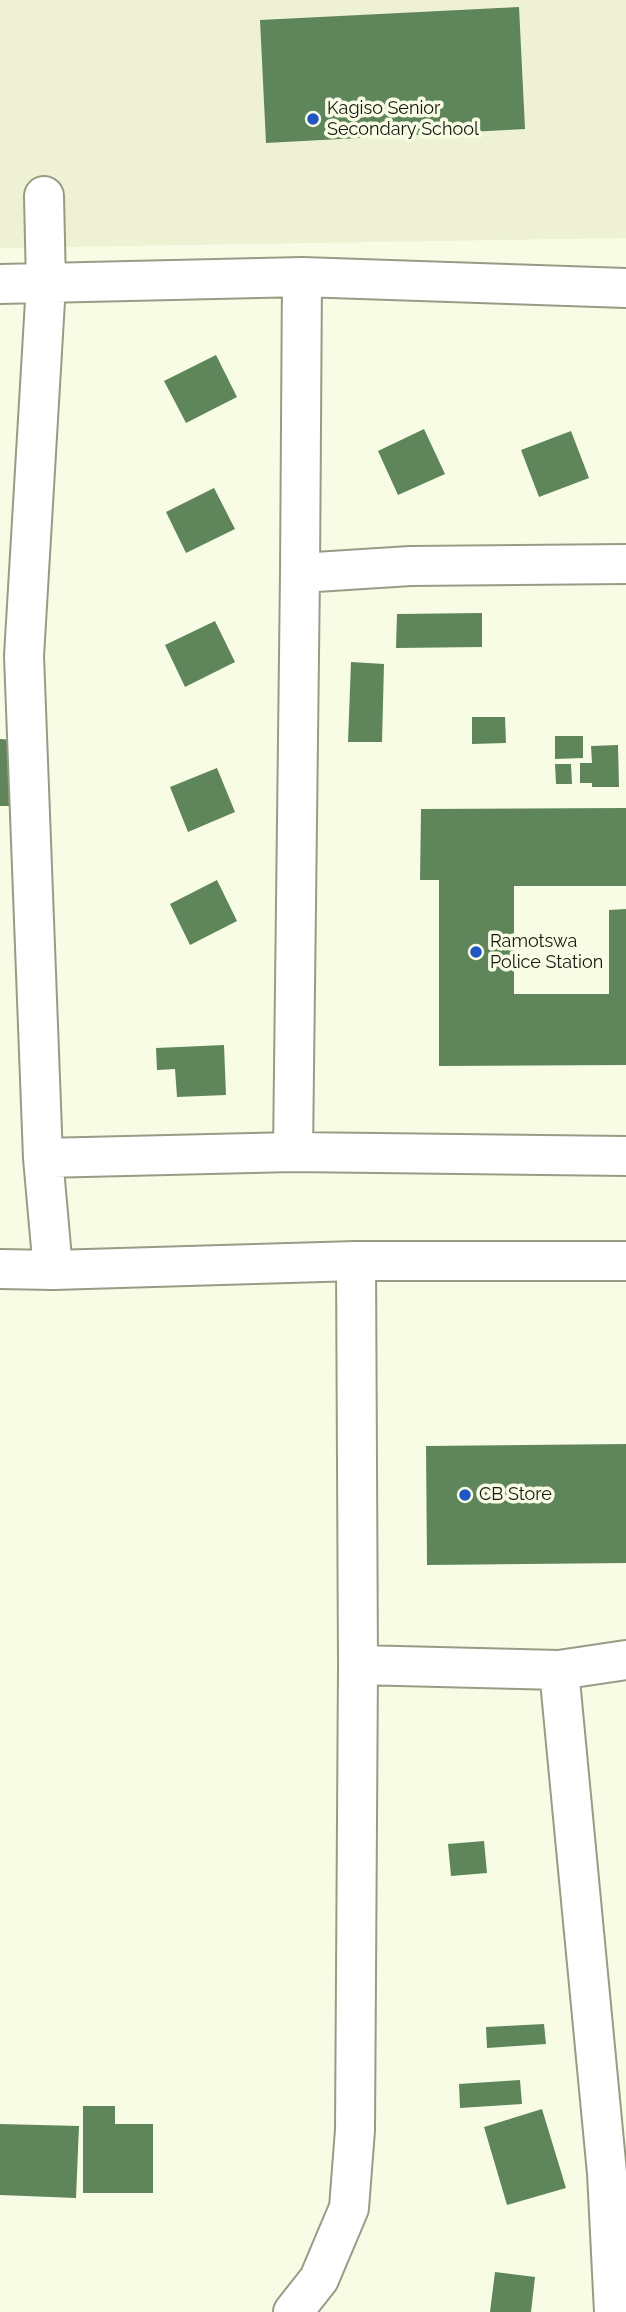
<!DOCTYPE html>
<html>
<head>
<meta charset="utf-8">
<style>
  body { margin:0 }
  canvas { display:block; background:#f9fce5 }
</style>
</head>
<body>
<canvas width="626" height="2312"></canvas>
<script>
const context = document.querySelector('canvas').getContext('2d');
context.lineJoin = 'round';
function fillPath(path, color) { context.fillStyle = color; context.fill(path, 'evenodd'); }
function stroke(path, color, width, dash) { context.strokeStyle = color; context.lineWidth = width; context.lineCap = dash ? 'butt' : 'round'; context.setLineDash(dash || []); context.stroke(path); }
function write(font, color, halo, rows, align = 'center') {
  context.font = font + ' Raleway,sans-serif'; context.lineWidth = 7; context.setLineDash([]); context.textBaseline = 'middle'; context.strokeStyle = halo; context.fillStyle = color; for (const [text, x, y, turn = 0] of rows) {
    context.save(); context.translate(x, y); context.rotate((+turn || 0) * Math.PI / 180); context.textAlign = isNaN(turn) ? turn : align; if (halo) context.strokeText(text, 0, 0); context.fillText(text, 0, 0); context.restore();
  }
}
fillPath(new Path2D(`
  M 0,0 L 626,0 L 626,238 L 0,248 Z`), '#eef1d3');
fillPath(new Path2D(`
  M 519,7 L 525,129 L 266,143 L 260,20 Z
  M 216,355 L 237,397 L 186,423 L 164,381 Z
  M 424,429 L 445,474 L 398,495 L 378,451 Z
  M 571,431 L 589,478 L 539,497 L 521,450 Z
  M 214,488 L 235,529 L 186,553 L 166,512 Z
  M 482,613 L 482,647 L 396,648 L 397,614 Z
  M 215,621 L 235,662 L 185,687 L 165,645 Z
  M 351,662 L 384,664 L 382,742 L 348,742 Z
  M 472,717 L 505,717 L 506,743 L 472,744 Z
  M 555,736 L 583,736 L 583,758 L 555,759 Z
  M 0,739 L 14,740 L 11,806 L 0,806 Z
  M 618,745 L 619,787 L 592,787 L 592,783 L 580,783 L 580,763 L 592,763 L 591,746 Z
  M 555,764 L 571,764 L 572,784 L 556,784 Z
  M 217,768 L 235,812 L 188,832 L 170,787 Z
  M 626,808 L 626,886 L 514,886 L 514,994 L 609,994 L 609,910 L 626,909 L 626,1065 L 439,1066 L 439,880 L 420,880 L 421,809 Z
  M 217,880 L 237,921 L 190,945 L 170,904 Z
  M 224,1045 L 226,1095 L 177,1097 L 175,1069 L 157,1070 L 156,1048 Z
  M 626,1444 L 626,1563 L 427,1565 L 426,1446 Z
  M 484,1841 L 487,1873 L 451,1876 L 448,1844 Z
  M 544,2024 L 546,2044 L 487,2048 L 486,2027 Z
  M 520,2080 L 522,2104 L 460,2108 L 459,2084 Z
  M 83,2106 L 115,2106 L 115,2124 L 153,2124 L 153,2193 L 83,2193 Z
  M 542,2109 L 566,2188 L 507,2205 L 484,2127 Z
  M 0,2124 L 79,2126 L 76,2198 L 0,2195 Z
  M 495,2272 L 535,2277 L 531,2312 L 490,2312 Z`), '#5e865a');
const minor = new Path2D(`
  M 44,196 L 46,284 L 24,656 L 43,1158 L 53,1270
  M 0,284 L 302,277
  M 300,573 L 302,277 L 626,288
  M 293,1152 L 300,573 L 410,566 L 626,564
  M 43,1158 L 293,1152 L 626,1156
  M 358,1665 L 559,1670 L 626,1660
  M 559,1670 L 607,2173 L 614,2312
  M 293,2312 L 319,2279 L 349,2208 L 355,2130 L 358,1665 L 356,1261`);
const major = new Path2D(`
  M 0,1269 L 53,1270 L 356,1261 L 626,1261`);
stroke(minor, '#999b86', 42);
stroke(major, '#999b86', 42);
stroke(minor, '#fff', 38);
stroke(major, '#fff', 38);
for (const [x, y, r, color] of [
  [313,119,7,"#1f56c3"],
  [476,952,7,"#1f56c3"],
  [465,1495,7,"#1f56c3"]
]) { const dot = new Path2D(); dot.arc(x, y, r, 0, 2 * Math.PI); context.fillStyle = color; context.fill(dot); stroke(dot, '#f9fce5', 2.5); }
write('18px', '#171710', '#f9fce5', [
  ["Kagiso Senior",327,109],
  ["Secondary School",327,130],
  ["Ramotswa",490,942],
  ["Police Station",490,963],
  ["CB Store",479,1495]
], 'left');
</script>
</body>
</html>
